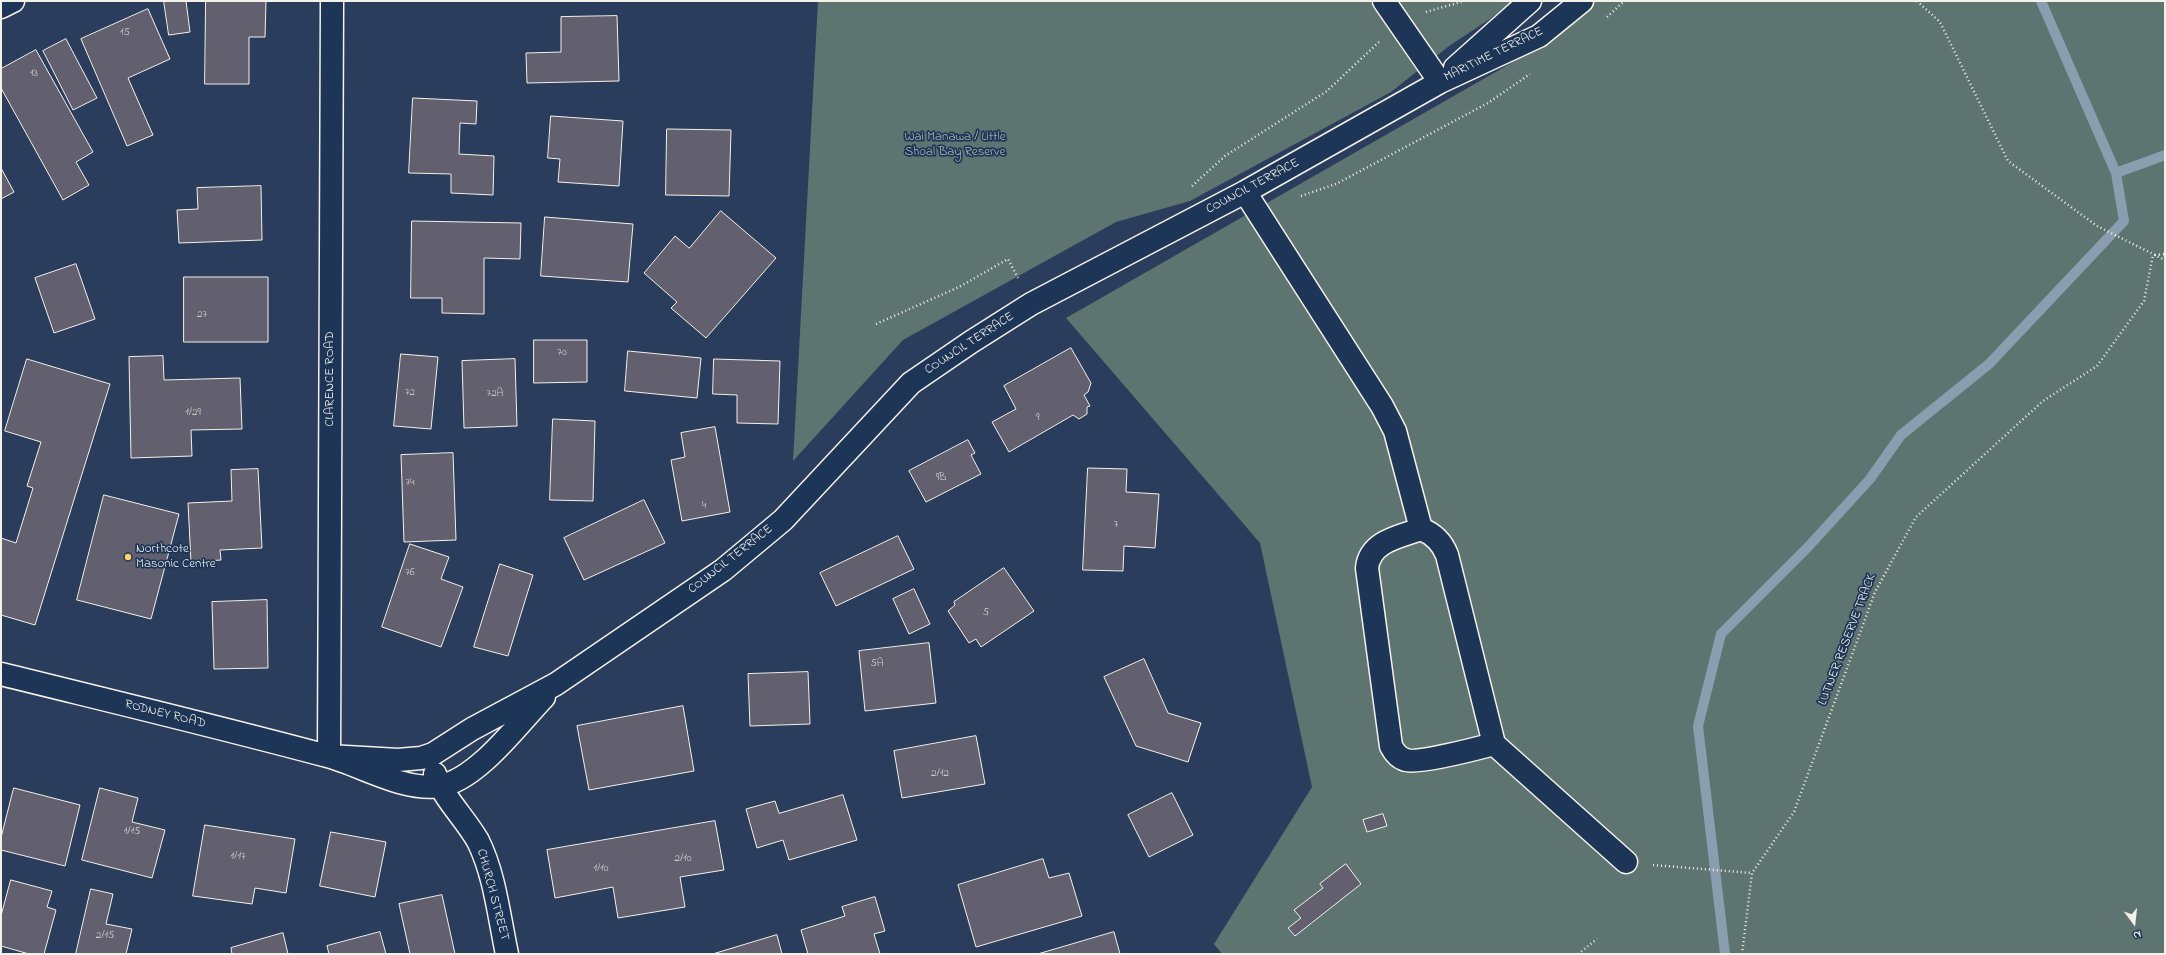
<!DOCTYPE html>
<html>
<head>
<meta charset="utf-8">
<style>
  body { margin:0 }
  #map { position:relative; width:2166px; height:955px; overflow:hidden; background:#2b3d5c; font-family:"Indie Flower",sans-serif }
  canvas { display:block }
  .frame { position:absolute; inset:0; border:2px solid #f4f1e8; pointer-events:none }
  .north { position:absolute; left:2114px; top:903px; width:40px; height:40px; -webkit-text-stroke:3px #1d3557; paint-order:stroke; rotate:165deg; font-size:11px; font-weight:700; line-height:16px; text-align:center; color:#f4f1e8 }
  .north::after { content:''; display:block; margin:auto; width:14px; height:18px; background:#f4f1e8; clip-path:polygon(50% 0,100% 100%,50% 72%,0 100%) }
</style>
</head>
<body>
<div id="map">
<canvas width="2166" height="955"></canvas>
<div class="frame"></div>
<div class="north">N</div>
</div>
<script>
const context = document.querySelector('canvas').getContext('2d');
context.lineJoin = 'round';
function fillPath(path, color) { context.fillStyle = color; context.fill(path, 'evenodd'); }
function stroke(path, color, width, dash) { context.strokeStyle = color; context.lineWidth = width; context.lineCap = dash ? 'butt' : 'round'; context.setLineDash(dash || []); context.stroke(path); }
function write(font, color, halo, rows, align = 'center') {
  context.font = font + ' "Indie Flower",sans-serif'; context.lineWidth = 3.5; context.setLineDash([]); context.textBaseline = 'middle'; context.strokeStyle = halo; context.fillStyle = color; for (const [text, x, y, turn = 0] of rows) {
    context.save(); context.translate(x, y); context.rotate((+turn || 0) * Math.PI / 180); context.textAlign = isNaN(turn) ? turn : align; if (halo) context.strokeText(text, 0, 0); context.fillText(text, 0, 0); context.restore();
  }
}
fillPath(new Path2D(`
  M 818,1 L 1512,1 L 1490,19 L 1449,46 L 1391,92 L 1190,201 L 1116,222 L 903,340 L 793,461 Z
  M 1592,1 L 2165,1 L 2165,954 L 1222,954 L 1214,944 L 1312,787 L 1260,543 L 1066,318 L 1541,46 Z`), '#5d7470');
stroke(new Path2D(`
  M 2116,173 L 2165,155
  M 1725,954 L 1698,726 L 1721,634 L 1808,547 L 1870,479 L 1901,435 L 1989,364 L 2124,221 L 2116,173 L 2041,1`), '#8a9eb0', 10);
const building = new Path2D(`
  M 164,1 L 186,1 L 190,32 L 169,35 Z
  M 206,1 L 266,1 L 265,37 L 249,37 L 249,84 L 205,84 Z
  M 148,9 L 170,59 L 128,78 L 153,135 L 127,146 L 81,39 Z
  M 617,16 L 619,81 L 527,83 L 526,53 L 561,52 L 561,17 Z
  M 66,39 L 97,98 L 73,110 L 43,51 Z
  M 36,50 L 93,152 L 76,162 L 89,185 L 63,200 L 1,88 L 1,69 Z
  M 413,98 L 477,101 L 476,124 L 460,123 L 459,154 L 494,156 L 493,195 L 451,193 L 451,174 L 409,173 Z
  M 551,116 L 623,121 L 619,186 L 558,182 L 560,159 L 548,158 Z
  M 667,129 L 731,130 L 729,196 L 666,195 Z
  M 1,168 L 14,192 L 1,199 Z
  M 261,186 L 262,240 L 179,243 L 177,210 L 198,209 L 197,188 Z
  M 721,211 L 776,258 L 706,338 L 671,308 L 677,302 L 644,273 L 675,236 L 689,248 Z
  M 545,217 L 633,224 L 628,282 L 541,276 Z
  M 412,221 L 521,223 L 520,259 L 484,258 L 484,314 L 442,313 L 442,298 L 411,298 Z
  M 76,264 L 95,319 L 54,333 L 35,278 Z
  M 184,277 L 268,277 L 268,342 L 184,342 Z
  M 534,340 L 587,340 L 587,382 L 534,383 Z
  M 1071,348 L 1091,383 L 1088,392 L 1084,395 L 1090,406 L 1087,407 L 1087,414 L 1079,419 L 1073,415 L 1009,452 L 992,422 L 1016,409 L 1004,386 Z
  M 628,351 L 701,358 L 697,398 L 625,391 Z
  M 401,354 L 438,357 L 431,429 L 394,426 Z
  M 163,356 L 164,380 L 240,378 L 242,429 L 191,430 L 192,456 L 131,458 L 129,357 Z
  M 27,359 L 110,384 L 35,625 L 1,615 L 1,538 L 16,543 L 33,488 L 27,486 L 41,442 L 5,431 Z
  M 515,359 L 517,426 L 464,428 L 462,361 Z
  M 714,359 L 780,361 L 778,424 L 737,423 L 737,395 L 713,394 Z
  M 553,419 L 595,421 L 593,501 L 550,500 Z
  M 715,427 L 730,512 L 682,521 L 671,460 L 685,457 L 681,433 Z
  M 968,440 L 975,453 L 971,455 L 981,474 L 926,502 L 909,471 Z
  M 453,453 L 456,540 L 404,542 L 401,455 Z
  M 1088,468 L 1127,469 L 1126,492 L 1159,494 L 1155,548 L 1124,546 L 1123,571 L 1083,570 Z
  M 258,469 L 262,548 L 220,550 L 221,560 L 191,562 L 188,503 L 232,501 L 231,470 Z
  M 104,495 L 179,514 L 151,619 L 77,600 Z
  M 644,500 L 665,543 L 584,580 L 564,538 Z
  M 898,536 L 914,569 L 836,606 L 820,573 Z
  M 410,544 L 449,557 L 441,579 L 463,587 L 441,647 L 382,627 Z
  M 500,564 L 533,575 L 508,656 L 474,647 Z
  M 1004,568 L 1034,611 L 981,647 L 976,639 L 969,643 L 948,611 L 955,605 L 954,602 Z
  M 914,589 L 930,624 L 909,634 L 893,599 Z
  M 267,600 L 268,668 L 214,669 L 212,602 Z
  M 929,643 L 936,703 L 865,711 L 859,651 Z
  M 1144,659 L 1168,713 L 1201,723 L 1188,762 L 1136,746 L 1104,677 Z
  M 808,672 L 810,724 L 750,726 L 748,674 Z
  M 683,706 L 694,771 L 589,790 L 577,726 Z
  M 976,736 L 985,784 L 902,798 L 894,751 Z
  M 14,788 L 80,805 L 65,866 L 1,850 L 1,838 Z
  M 100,788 L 138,798 L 132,822 L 165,830 L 152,878 L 82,860 Z
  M 1172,793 L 1193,835 L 1149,857 L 1128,815 Z
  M 843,795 L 857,840 L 789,860 L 783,840 L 757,848 L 746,809 L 775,801 L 779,813 Z
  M 1383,814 L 1387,826 L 1367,832 L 1363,820 Z
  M 715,821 L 724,870 L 680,877 L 685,907 L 618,918 L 613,887 L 555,898 L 547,850 Z
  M 205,825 L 295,839 L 286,893 L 255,888 L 252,904 L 193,896 Z
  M 331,832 L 386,842 L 375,897 L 320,886 Z
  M 1043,859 L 1049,878 L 1069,873 L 1082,916 L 976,947 L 958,885 Z
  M 1346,864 L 1361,884 L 1295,936 L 1288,928 L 1301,918 L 1294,910 L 1323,888 L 1320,884 Z
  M 11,880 L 52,891 L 47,907 L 56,910 L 44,954 L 29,954 L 1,946 L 1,916 Z
  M 91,889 L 113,894 L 106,924 L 132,929 L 126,954 L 76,954 Z
  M 442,895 L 455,954 L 410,954 L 399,904 Z
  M 875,897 L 885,931 L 874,934 L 880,954 L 808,954 L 801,930 L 845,916 L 842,907 Z
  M 380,932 L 386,954 L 329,954 L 327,946 Z
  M 1114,932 L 1120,954 L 1038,954 Z
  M 283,933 L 288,954 L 232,954 L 231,948 Z
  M 777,935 L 782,954 L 713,954 Z`);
fillPath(building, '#625f6e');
stroke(building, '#f4f1e8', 1);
const minor = new Path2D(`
  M 1384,1 L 1440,82
  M 1,7 L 13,1
  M 1455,68 L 1530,1
  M 1245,192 L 1382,406 L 1395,431 L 1421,529 C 1434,534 1442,542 1447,555 L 1494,744 L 1626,862
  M 1421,529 C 1399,537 1370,541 1367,568 L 1391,746 C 1394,752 1398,758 1406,760 C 1418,764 1479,748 1494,744
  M 1,674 C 110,701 219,727 327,756 C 361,765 404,792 440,786 C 477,780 518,724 544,697
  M 329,756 L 398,760 L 421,758 L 433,754 L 472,729 L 556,684 L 723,570 L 783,520 L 911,383 L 971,342 L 1031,304 L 1245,192 L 1440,82 L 1539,36 L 1582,1
  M 329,756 L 332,1
  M 435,774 C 444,799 465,818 478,841 C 495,875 499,917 507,954`);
stroke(minor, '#f4f1e8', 25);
stroke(new Path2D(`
  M 1917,1 L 1940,22 L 2008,161 L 2097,226 L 2165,260
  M 1426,12 L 1464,1
  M 1607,17 L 1624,1
  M 1192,186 L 1225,156 L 1327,91 L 1379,42
  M 1301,196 L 1336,184 L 1488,103 L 1530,74
  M 2155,255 L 2165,254
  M 876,324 L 959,287 L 1008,259 L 1018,278
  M 1653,865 L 1752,873
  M 1578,954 L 1597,939
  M 1742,954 L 1752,873 L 1794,812 L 1875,592 L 1916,517 L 2043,401 L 2097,366 L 2144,301 L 2153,255`), '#f4f1e8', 2.5, [1, 3]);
stroke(minor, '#1d3557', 22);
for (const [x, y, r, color] of [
  [128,557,4,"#ffd166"]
]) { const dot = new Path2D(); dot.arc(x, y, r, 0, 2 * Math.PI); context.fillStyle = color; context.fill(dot); stroke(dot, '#1d3557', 1.5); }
write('11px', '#d0ccca', null, [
  ["15",125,33],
  ["13",34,74],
  ["27",202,315],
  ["70",562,353],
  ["72",410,393],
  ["72A",495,394],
  ["1/29",193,413],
  ["9",1038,418],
  ["9B",941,478],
  ["74",410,483],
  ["4",704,506],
  ["7",1116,525],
  ["76",410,573],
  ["5",986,613],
  ["5A",877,664],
  ["2/12",940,774],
  ["1/15",132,832],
  ["1/17",238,857],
  ["2/10",683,859],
  ["1/10",601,869],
  ["2/15",105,936]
]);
write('13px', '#f4f1e8', '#1d3557', [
  ["MARITIME TERRACE",1494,55,-26],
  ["COUNCIL TERRACE",1253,187,-28],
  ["COUNCIL TERRACE",970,344,-33],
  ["CLARENCE ROAD",331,379,-90],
  ["COUNCIL TERRACE",731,560,-38],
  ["LUTNER RESERVE TRACK",1848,640,-69],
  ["RODNEY ROAD",165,715,14],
  ["CHURCH STREET",492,895,75]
]);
write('13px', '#b8bfb8', '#1d3557', [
  ["Wai Manawa / Little",955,138],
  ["Shoal Bay Reserve",955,153]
]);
write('13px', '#f4f1e8', '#1d3557', [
  ["Northcote",136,550],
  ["Masonic Centre",136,565]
], 'left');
</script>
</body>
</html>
